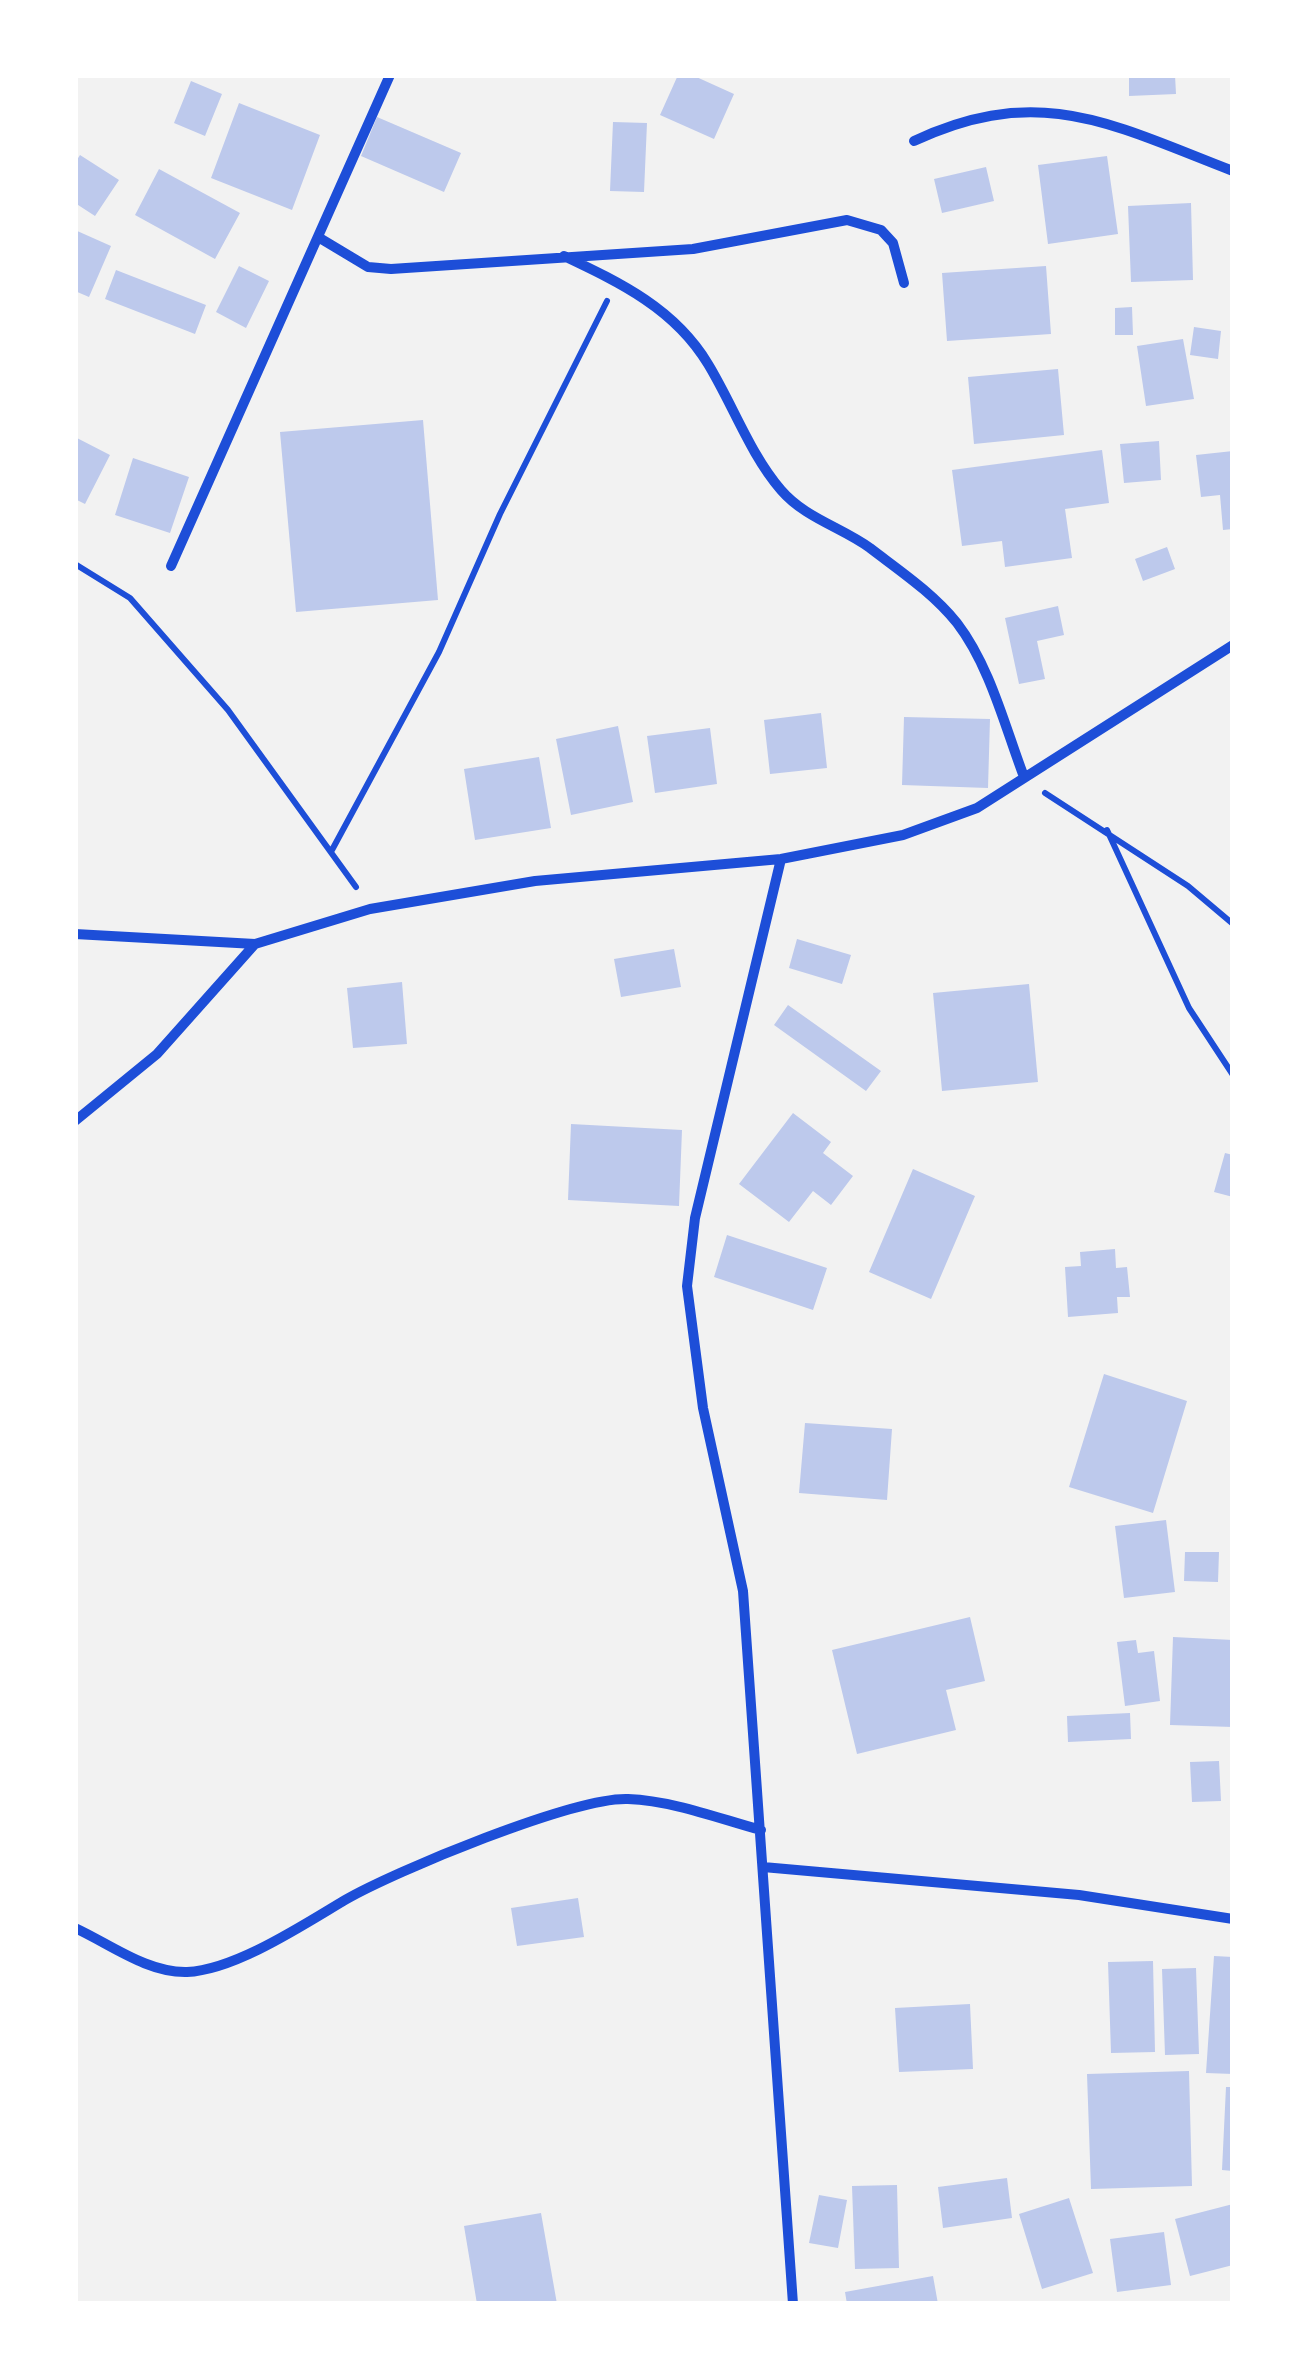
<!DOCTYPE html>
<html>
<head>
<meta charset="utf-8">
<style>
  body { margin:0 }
  #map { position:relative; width:1308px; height:2379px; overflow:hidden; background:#f2f2f2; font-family:"Roboto Serif",serif }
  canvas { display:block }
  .frame { position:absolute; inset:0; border:78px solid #fff; pointer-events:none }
</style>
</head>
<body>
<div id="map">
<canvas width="1308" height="2379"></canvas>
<div class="frame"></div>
</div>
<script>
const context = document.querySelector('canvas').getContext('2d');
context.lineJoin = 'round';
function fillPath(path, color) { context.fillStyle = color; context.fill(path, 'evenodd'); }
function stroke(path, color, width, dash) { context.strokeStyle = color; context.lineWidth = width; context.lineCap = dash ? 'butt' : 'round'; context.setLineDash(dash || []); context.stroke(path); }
fillPath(new Path2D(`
  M 678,75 L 692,75 L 734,94 L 714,139 L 660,115 Z
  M 1129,75 L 1175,75 L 1176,94 L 1129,96 Z
  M 191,81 L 222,94 L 205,136 L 174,123 Z
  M 239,103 L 320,135 L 292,210 L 211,178 Z
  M 377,117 L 461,153 L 444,192 L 361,156 Z
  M 613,122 L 647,123 L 644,192 L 610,191 Z
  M 80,155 L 119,180 L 95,216 L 75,203 L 75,163 Z
  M 1107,156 L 1118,234 L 1048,244 L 1038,165 Z
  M 986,167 L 994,201 L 942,213 L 934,179 Z
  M 159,169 L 240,213 L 215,259 L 135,215 Z
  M 1191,203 L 1193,280 L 1131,282 L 1128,206 Z
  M 75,230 L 111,246 L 89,297 L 75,291 Z
  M 239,266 L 269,281 L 246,328 L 216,312 Z
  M 1046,266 L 1051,334 L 947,341 L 942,273 Z
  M 116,270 L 206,305 L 195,334 L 105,299 Z
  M 1132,307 L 1133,335 L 1115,335 L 1115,308 Z
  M 1194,327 L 1221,331 L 1218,359 L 1190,355 Z
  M 1183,339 L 1194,399 L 1146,406 L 1137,346 Z
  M 1058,369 L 1064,435 L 974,444 L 968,377 Z
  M 423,420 L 438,600 L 296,612 L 280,432 Z
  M 75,437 L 110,455 L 85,504 L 75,499 Z
  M 1159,441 L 1161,480 L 1124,483 L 1120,444 Z
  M 1102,450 L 1109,503 L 1065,509 L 1072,558 L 1005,567 L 1002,541 L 962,546 L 952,470 Z
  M 1233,451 L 1233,529 L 1223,530 L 1220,495 L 1201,497 L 1196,455 Z
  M 133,458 L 189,477 L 170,533 L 115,515 Z
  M 1167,547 L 1175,569 L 1143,581 L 1135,559 Z
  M 1058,606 L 1064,635 L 1037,641 L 1045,679 L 1019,684 L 1005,618 Z
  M 821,713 L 827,768 L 770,774 L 764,720 Z
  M 904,717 L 990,719 L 988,788 L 902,785 Z
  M 618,726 L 633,802 L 571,815 L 556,739 Z
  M 710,728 L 717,784 L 655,793 L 647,736 Z
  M 539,757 L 551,828 L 475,840 L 464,769 Z
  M 797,939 L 851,955 L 842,984 L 789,968 Z
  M 674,949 L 681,987 L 621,997 L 614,959 Z
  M 402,982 L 407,1044 L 353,1048 L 347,988 Z
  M 1029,984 L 1038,1082 L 942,1091 L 933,993 Z
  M 788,1005 L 881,1071 L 866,1091 L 774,1025 Z
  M 793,1113 L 831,1142 L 823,1153 L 853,1176 L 831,1205 L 813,1191 L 789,1222 L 739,1184 Z
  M 571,1124 L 682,1130 L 679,1206 L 568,1200 Z
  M 1225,1153 L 1233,1155 L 1233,1197 L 1214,1192 Z
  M 913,1169 L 975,1196 L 931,1299 L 869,1272 Z
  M 727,1235 L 827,1268 L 813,1310 L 714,1277 Z
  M 1115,1249 L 1116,1268 L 1127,1267 L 1130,1297 L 1117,1297 L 1118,1313 L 1068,1317 L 1065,1267 L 1081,1266 L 1080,1252 Z
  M 1104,1374 L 1187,1401 L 1153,1513 L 1069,1487 Z
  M 805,1423 L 892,1429 L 887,1500 L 799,1493 Z
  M 1166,1520 L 1175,1592 L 1124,1598 L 1115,1526 Z
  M 1185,1552 L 1219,1552 L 1218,1582 L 1184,1581 Z
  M 970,1617 L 985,1681 L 946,1690 L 956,1730 L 857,1754 L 832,1650 Z
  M 1173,1637 L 1233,1640 L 1233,1727 L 1170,1725 Z
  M 1136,1640 L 1138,1653 L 1154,1651 L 1160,1701 L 1125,1706 L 1117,1642 Z
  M 1130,1713 L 1131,1739 L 1068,1742 L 1067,1716 Z
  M 1219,1761 L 1221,1801 L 1192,1802 L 1190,1762 Z
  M 578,1898 L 584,1937 L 517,1946 L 511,1908 Z
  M 1214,1956 L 1233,1957 L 1233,2074 L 1206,2073 Z
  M 1153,1961 L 1155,2052 L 1111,2053 L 1108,1962 Z
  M 1196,1968 L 1199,2054 L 1165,2055 L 1162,1969 Z
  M 970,2004 L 973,2069 L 899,2072 L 895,2008 Z
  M 1189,2071 L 1192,2186 L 1091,2189 L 1087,2074 Z
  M 1226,2087 L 1233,2087 L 1233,2171 L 1222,2170 Z
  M 1007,2178 L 1012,2218 L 943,2228 L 938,2187 Z
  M 897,2185 L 899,2268 L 855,2269 L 852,2186 Z
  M 819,2195 L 847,2200 L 838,2248 L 809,2243 Z
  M 1069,2198 L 1093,2273 L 1042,2289 L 1019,2214 Z
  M 1233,2204 L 1233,2265 L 1190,2276 L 1175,2219 Z
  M 541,2213 L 557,2304 L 477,2304 L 464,2226 Z
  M 1164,2232 L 1171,2285 L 1117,2292 L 1110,2239 Z
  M 933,2276 L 938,2304 L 847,2304 L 845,2292 Z`), '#bdc9ec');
stroke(new Path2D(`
  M 75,564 L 130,598 L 228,710 L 356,887
  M 1045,793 L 1188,886 L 1233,924
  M 1107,830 L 1189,1008 L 1233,1075
  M 332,850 L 439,652 L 500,514 L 607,301`), '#1d4ed8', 6);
stroke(new Path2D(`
  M 914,141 C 1040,82 1113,125 1233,171
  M 318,237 L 368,267 L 391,269 L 693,249 L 847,220 L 881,230 L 893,243 L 904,283
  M 564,256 C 621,283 675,309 708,364 C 733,405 750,454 781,490 C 805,518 841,527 870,548 C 900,571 933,593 957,623 C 990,666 1005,727 1024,777
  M 171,566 L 390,75
  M 781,859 L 695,1218 L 687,1286 L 703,1408 L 743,1591 L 793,2304
  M 75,934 L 255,944 L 370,909 L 535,881 L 781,859 L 903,835 L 977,808 L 1233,645
  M 75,1121 L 157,1054 L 255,944
  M 763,1867 L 1079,1895 L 1233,1919
  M 75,1928 C 110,1944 147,1973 187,1972 C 235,1970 303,1925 345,1900 C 395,1871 574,1797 628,1799 C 674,1801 717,1818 761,1830`), '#1d4ed8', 10);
</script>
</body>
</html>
